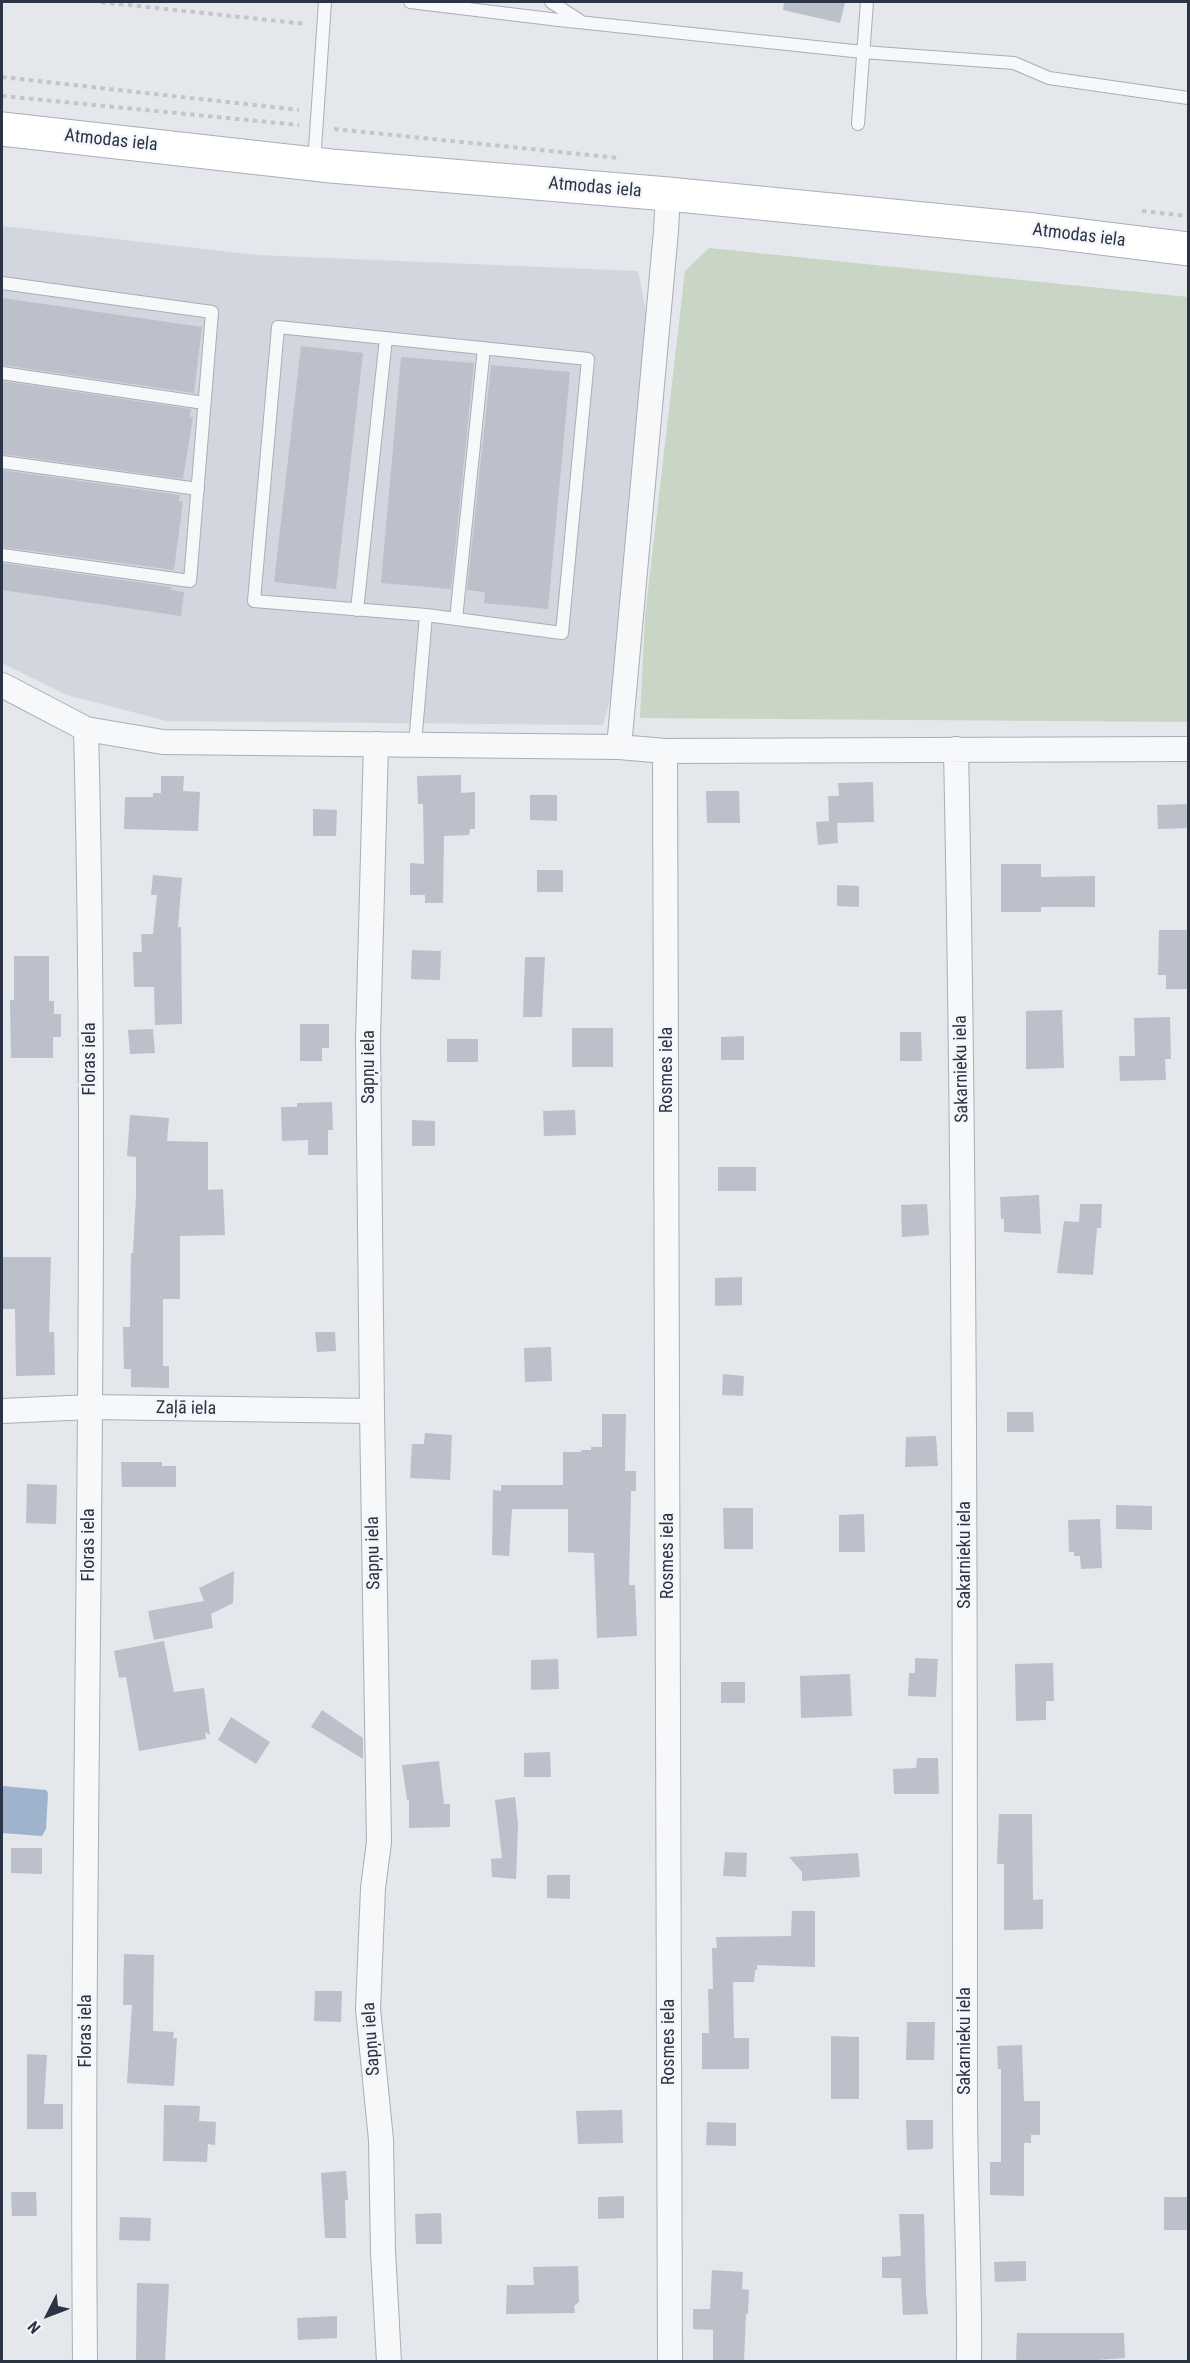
<!DOCTYPE html>
<html>
<head>
<meta charset="utf-8">
<style>
  body { margin:0 }
  #map { position:relative; width:1190px; height:2363px; overflow:hidden; background:#e4e7ec; font-family:"Roboto Condensed",sans-serif }
  canvas { display:block }
  .frame { position:absolute; inset:0; border:3px solid #2b3445; pointer-events:none }
  .north { position:absolute; left:18px; top:2285px; width:60px; height:60px; -webkit-text-stroke:4px #f4f6f9; paint-order:stroke; rotate:228deg; font-size:16px; font-weight:700; line-height:24px; text-align:center; color:#2b3445 }
  .north::after { content:''; display:block; margin:auto; width:21px; height:27px; background:#2b3445; clip-path:polygon(50% 0,100% 100%,50% 72%,0 100%) }
</style>
</head>
<body>
<div id="map">
<canvas width="1190" height="2363"></canvas>
<div class="frame"></div>
<div class="north">N</div>
</div>
<script>
const context = document.querySelector('canvas').getContext('2d');
context.lineJoin = 'round';
function fillPath(path, color) { context.fillStyle = color; context.fill(path, 'evenodd'); }
function stroke(path, color, width, dash) { context.strokeStyle = color; context.lineWidth = width; context.lineCap = dash ? 'butt' : 'round'; context.setLineDash(dash || []); context.stroke(path); }
function write(font, color, halo, rows, align = 'center') {
  context.font = font + ' "Roboto Condensed",sans-serif'; context.lineWidth = 5; context.setLineDash([]); context.textBaseline = 'middle'; context.strokeStyle = halo; context.fillStyle = color; for (const [text, x, y, turn = 0] of rows) {
    context.save(); context.translate(x, y); context.rotate((+turn || 0) * Math.PI / 180); context.textAlign = isNaN(turn) ? turn : align; if (halo) context.strokeText(text, 0, 0); context.fillText(text, 0, 0); context.restore();
  }
}
fillPath(new Path2D(`
  M 2,226 L 256,255 L 638,271 L 653,345 L 616,679 L 603,725 L 167,721 L 67,695 L 2,663 Z`), '#d2d6de');
fillPath(new Path2D(`
  M 709,248 L 1188,297 L 1188,722 L 640,718 L 645,616 L 685,271 Z`), '#c9d6c5');
fillPath(new Path2D(`
  M 3,1786 L 46,1790 L 48,1793 L 46,1829 L 42,1836 L 2,1833 Z`), '#9fb4cc');
fillPath(new Path2D(`
  M 784,2 L 845,2 L 840,23 L 783,10 Z
  M 2,298 L 202,327 L 194,393 L 2,365 Z
  M 301,346 L 363,353 L 336,589 L 274,582 Z
  M 401,357 L 474,363 L 451,589 L 381,583 Z
  M 491,365 L 570,372 L 548,609 L 484,603 L 485,592 L 467,590 Z
  M 2,381 L 191,409 L 190,417 L 193,417 L 183,479 L 2,454 Z
  M 2,470 L 180,495 L 179,501 L 183,501 L 174,570 L 2,547 Z
  M 2,563 L 172,587 L 171,590 L 184,592 L 181,616 L 2,590 Z
  M 461,775 L 461,793 L 475,792 L 475,829 L 470,829 L 469,835 L 444,836 L 443,903 L 425,903 L 425,895 L 410,895 L 410,863 L 424,864 L 423,804 L 418,804 L 417,776 Z
  M 161,776 L 184,776 L 183,791 L 200,792 L 198,831 L 124,829 L 125,797 L 153,797 L 153,793 L 161,793 Z
  M 873,782 L 874,822 L 837,823 L 838,843 L 818,845 L 816,822 L 829,821 L 828,796 L 839,796 L 838,783 Z
  M 706,791 L 739,791 L 740,823 L 707,823 Z
  M 530,795 L 557,795 L 557,821 L 530,820 Z
  M 1188,804 L 1188,828 L 1158,829 L 1157,805 Z
  M 313,809 L 337,810 L 336,836 L 313,836 Z
  M 1001,864 L 1041,864 L 1041,877 L 1095,876 L 1095,907 L 1041,907 L 1041,912 L 1001,912 Z
  M 537,870 L 563,870 L 563,892 L 537,892 Z
  M 153,875 L 182,878 L 178,927 L 181,927 L 182,1024 L 155,1025 L 154,987 L 134,987 L 133,952 L 142,952 L 141,934 L 153,934 L 157,895 L 151,895 Z
  M 837,885 L 859,886 L 859,907 L 837,906 Z
  M 1159,930 L 1188,930 L 1188,989 L 1166,989 L 1166,975 L 1158,975 Z
  M 412,950 L 441,951 L 440,980 L 411,979 Z
  M 14,956 L 49,956 L 49,1001 L 54,1001 L 54,1014 L 61,1014 L 61,1037 L 53,1037 L 53,1058 L 11,1058 L 10,1000 L 14,1000 Z
  M 525,957 L 545,957 L 542,1017 L 523,1017 Z
  M 1062,1010 L 1064,1068 L 1026,1069 L 1026,1011 Z
  M 1170,1017 L 1171,1059 L 1165,1059 L 1166,1080 L 1120,1081 L 1119,1056 L 1135,1056 L 1134,1018 Z
  M 300,1024 L 329,1024 L 329,1048 L 322,1048 L 322,1061 L 300,1061 Z
  M 572,1028 L 613,1028 L 613,1067 L 572,1067 Z
  M 153,1029 L 155,1053 L 130,1054 L 128,1030 Z
  M 900,1032 L 921,1032 L 922,1061 L 900,1061 Z
  M 744,1036 L 744,1060 L 721,1060 L 721,1037 Z
  M 447,1039 L 478,1039 L 478,1062 L 447,1062 Z
  M 332,1102 L 333,1130 L 328,1130 L 328,1155 L 308,1155 L 308,1140 L 282,1141 L 281,1107 L 297,1107 L 297,1103 Z
  M 575,1110 L 576,1135 L 544,1136 L 543,1111 Z
  M 130,1115 L 169,1118 L 167,1141 L 208,1142 L 208,1190 L 223,1189 L 225,1235 L 180,1236 L 180,1299 L 163,1299 L 163,1366 L 169,1366 L 169,1388 L 131,1387 L 131,1369 L 124,1369 L 123,1327 L 130,1327 L 131,1253 L 133,1253 L 136,1195 L 136,1157 L 127,1156 Z
  M 412,1120 L 435,1121 L 435,1146 L 412,1146 Z
  M 718,1167 L 756,1167 L 756,1191 L 718,1191 Z
  M 1039,1195 L 1041,1234 L 1004,1232 L 1004,1219 L 1001,1219 L 1000,1197 Z
  M 927,1204 L 929,1235 L 902,1237 L 901,1205 Z
  M 1080,1204 L 1102,1204 L 1101,1228 L 1097,1228 L 1093,1275 L 1057,1273 L 1064,1221 L 1079,1222 Z
  M 2,1257 L 51,1257 L 49,1332 L 54,1332 L 55,1375 L 16,1376 L 15,1309 L 2,1309 Z
  M 742,1277 L 742,1305 L 715,1306 L 715,1278 Z
  M 315,1332 L 335,1332 L 336,1351 L 317,1352 Z
  M 551,1347 L 552,1381 L 525,1382 L 524,1348 Z
  M 723,1374 L 744,1376 L 743,1396 L 722,1395 Z
  M 1007,1412 L 1033,1412 L 1034,1432 L 1007,1432 Z
  M 602,1414 L 626,1414 L 625,1471 L 636,1471 L 636,1491 L 631,1491 L 629,1585 L 635,1585 L 637,1636 L 597,1638 L 594,1553 L 568,1552 L 568,1509 L 512,1509 L 509,1556 L 492,1555 L 493,1490 L 501,1491 L 501,1485 L 563,1485 L 563,1452 L 581,1452 L 581,1450 L 591,1450 L 591,1447 L 602,1447 Z
  M 425,1433 L 452,1435 L 450,1480 L 410,1478 L 412,1444 L 424,1444 Z
  M 936,1436 L 938,1466 L 905,1467 L 906,1437 Z
  M 121,1462 L 162,1462 L 162,1466 L 176,1466 L 176,1487 L 122,1487 Z
  M 27,1484 L 57,1485 L 56,1524 L 26,1523 Z
  M 1116,1505 L 1152,1506 L 1152,1530 L 1116,1529 Z
  M 723,1508 L 753,1508 L 753,1549 L 724,1549 Z
  M 864,1514 L 865,1552 L 839,1552 L 839,1515 Z
  M 1100,1519 L 1102,1568 L 1081,1569 L 1080,1556 L 1074,1556 L 1074,1552 L 1069,1552 L 1068,1520 Z
  M 234,1571 L 233,1603 L 211,1614 L 213,1628 L 154,1640 L 148,1611 L 204,1601 L 199,1588 Z
  M 164,1641 L 174,1692 L 204,1688 L 210,1735 L 205,1732 L 206,1739 L 139,1751 L 126,1677 L 119,1678 L 114,1651 Z
  M 915,1658 L 938,1659 L 936,1697 L 908,1696 L 909,1673 L 915,1673 Z
  M 558,1659 L 559,1689 L 531,1690 L 531,1660 Z
  M 1053,1663 L 1054,1701 L 1046,1701 L 1046,1720 L 1016,1721 L 1015,1664 Z
  M 850,1674 L 852,1716 L 801,1718 L 800,1676 Z
  M 721,1682 L 745,1682 L 745,1703 L 721,1703 Z
  M 322,1710 L 363,1738 L 363,1759 L 311,1727 Z
  M 231,1717 L 270,1742 L 256,1764 L 218,1740 Z
  M 550,1752 L 551,1777 L 524,1777 L 524,1753 Z
  M 917,1758 L 938,1758 L 939,1794 L 894,1794 L 893,1769 L 916,1768 Z
  M 439,1761 L 444,1804 L 450,1804 L 450,1827 L 409,1828 L 409,1800 L 407,1800 L 402,1765 Z
  M 515,1797 L 518,1824 L 516,1879 L 492,1877 L 491,1859 L 502,1858 L 495,1800 Z
  M 999,1814 L 1032,1814 L 1033,1900 L 1043,1899 L 1043,1929 L 1004,1930 L 1004,1864 L 997,1864 Z
  M 11,1848 L 42,1848 L 42,1874 L 11,1873 Z
  M 725,1852 L 747,1853 L 746,1877 L 723,1876 Z
  M 858,1853 L 860,1877 L 802,1881 L 802,1872 L 789,1857 Z
  M 547,1875 L 570,1875 L 570,1899 L 547,1898 Z
  M 792,1911 L 815,1911 L 815,1967 L 757,1965 L 757,1970 L 755,1970 L 754,1982 L 733,1982 L 734,2038 L 749,2038 L 749,2069 L 702,2069 L 702,2033 L 709,2033 L 708,1989 L 713,1989 L 712,1948 L 717,1948 L 716,1937 L 791,1936 Z
  M 124,1954 L 154,1955 L 153,2031 L 174,2032 L 173,2038 L 177,2038 L 174,2086 L 127,2083 L 132,2005 L 123,2005 Z
  M 315,1991 L 342,1991 L 341,2022 L 314,2021 Z
  M 907,2022 L 935,2022 L 934,2060 L 906,2060 Z
  M 831,2036 L 859,2037 L 859,2099 L 831,2099 Z
  M 1022,2045 L 1024,2101 L 1040,2101 L 1040,2135 L 1031,2135 L 1031,2143 L 1024,2143 L 1024,2196 L 990,2195 L 990,2162 L 1001,2162 L 1001,2069 L 998,2069 L 997,2046 Z
  M 27,2054 L 47,2055 L 44,2104 L 63,2104 L 63,2129 L 27,2129 Z
  M 164,2105 L 200,2106 L 199,2121 L 216,2122 L 215,2145 L 208,2144 L 207,2162 L 163,2161 Z
  M 622,2110 L 623,2143 L 578,2144 L 576,2111 Z
  M 906,2120 L 933,2120 L 933,2149 L 907,2150 Z
  M 707,2122 L 736,2123 L 736,2146 L 706,2145 Z
  M 346,2171 L 348,2200 L 345,2200 L 346,2238 L 325,2238 L 321,2173 Z
  M 11,2192 L 36,2192 L 37,2216 L 12,2216 Z
  M 624,2196 L 624,2218 L 598,2219 L 598,2197 Z
  M 1164,2197 L 1188,2197 L 1188,2230 L 1164,2230 Z
  M 441,2213 L 442,2244 L 416,2244 L 415,2214 Z
  M 899,2214 L 924,2214 L 926,2293 L 928,2314 L 903,2315 L 901,2278 L 882,2278 L 882,2257 L 901,2256 Z
  M 120,2217 L 151,2218 L 150,2241 L 119,2240 Z
  M 1026,2261 L 1026,2281 L 995,2282 L 994,2262 Z
  M 578,2266 L 579,2302 L 574,2306 L 575,2313 L 506,2314 L 507,2285 L 534,2285 L 533,2267 Z
  M 712,2270 L 743,2272 L 742,2289 L 749,2290 L 748,2314 L 746,2314 L 744,2361 L 713,2361 L 713,2330 L 693,2329 L 693,2309 L 710,2309 Z
  M 137,2283 L 169,2284 L 165,2361 L 136,2361 Z
  M 337,2316 L 337,2338 L 298,2340 L 297,2318 Z
  M 1017,2333 L 1124,2333 L 1125,2358 L 1097,2360 L 1096,2361 L 1016,2361 Z`), '#bbc0ca');
const lane = new Path2D(`
  M 410,2 L 559,20 L 863,52 L 1014,63 L 1049,78 L 1188,98
  M 551,2 L 579,20
  M 858,124 L 867,2
  M 314,163 L 325,2
  M 2,283 L 212,312 L 190,581 L 2,555
  M 2,373 L 204,403
  M 2,462 L 198,489
  M 357,610 L 386,338
  M 456,619 L 484,348
  M 415,744 L 426,615 L 562,633 L 588,359 L 278,327 L 254,601 L 426,615`);
const street = new Path2D(`
  M 2,685 L 86,729 L 163,742 L 619,747 L 665,751 L 1188,749
  M 376,744 L 368,1039 L 372,1411 L 379,1842 L 373,1888 L 368,2009 L 381,2140 L 383,2251 L 389,2362
  M 619,747 L 666,231 L 668,194
  M 956,749 C 965,1190 965,1630 965,2070 C 964,2167 970,2264 969,2362
  M 665,751 L 670,2362
  M 2,1411 L 90,1407 L 372,1411
  M 85,2362 C 80,1817 100,1273 86,729`);
const secondary = new Path2D(`
  M 2,129 L 331,166 L 668,194 L 1035,230 L 1188,249`);
stroke(lane, '#a9aeb7', 14);
stroke(street, '#a9aeb7', 26);
stroke(secondary, '#a9aeb7', 35);
stroke(new Path2D(`
  M 101,2 L 306,24
  M 2,77 L 299,110
  M 2,96 L 299,125
  M 334,129 L 619,158
  M 1142,211 L 1188,216`), '#c2c5cb', 4, [4.5, 4.5]);
stroke(lane, '#f7f8fa', 12);
stroke(street, '#f7f8fa', 24);
stroke(secondary, '#fff', 33);
write('18px', '#2b3445', '#f4f6f9', [
  ["Atmodas iela",111,141,6],
  ["Atmodas iela",595,188,5],
  ["Atmodas iela",1079,236,7],
  ["Floras iela",90,1059,-90],
  ["Sapņu iela",369,1067,-90],
  ["Sakarnieku iela",962,1069,-91],
  ["Rosmes iela",667,1070,-90],
  ["Zaļā iela",186,1409,1],
  ["Floras iela",89,1545,-90],
  ["Sapņu iela",374,1553,-91],
  ["Sakarnieku iela",965,1555,-90],
  ["Rosmes iela",668,1556,-90],
  ["Floras iela",86,2031,-90],
  ["Sapņu iela",372,2039,-94],
  ["Sakarnieku iela",965,2041,-90],
  ["Rosmes iela",669,2042,-90]
]);
</script>
</body>
</html>
